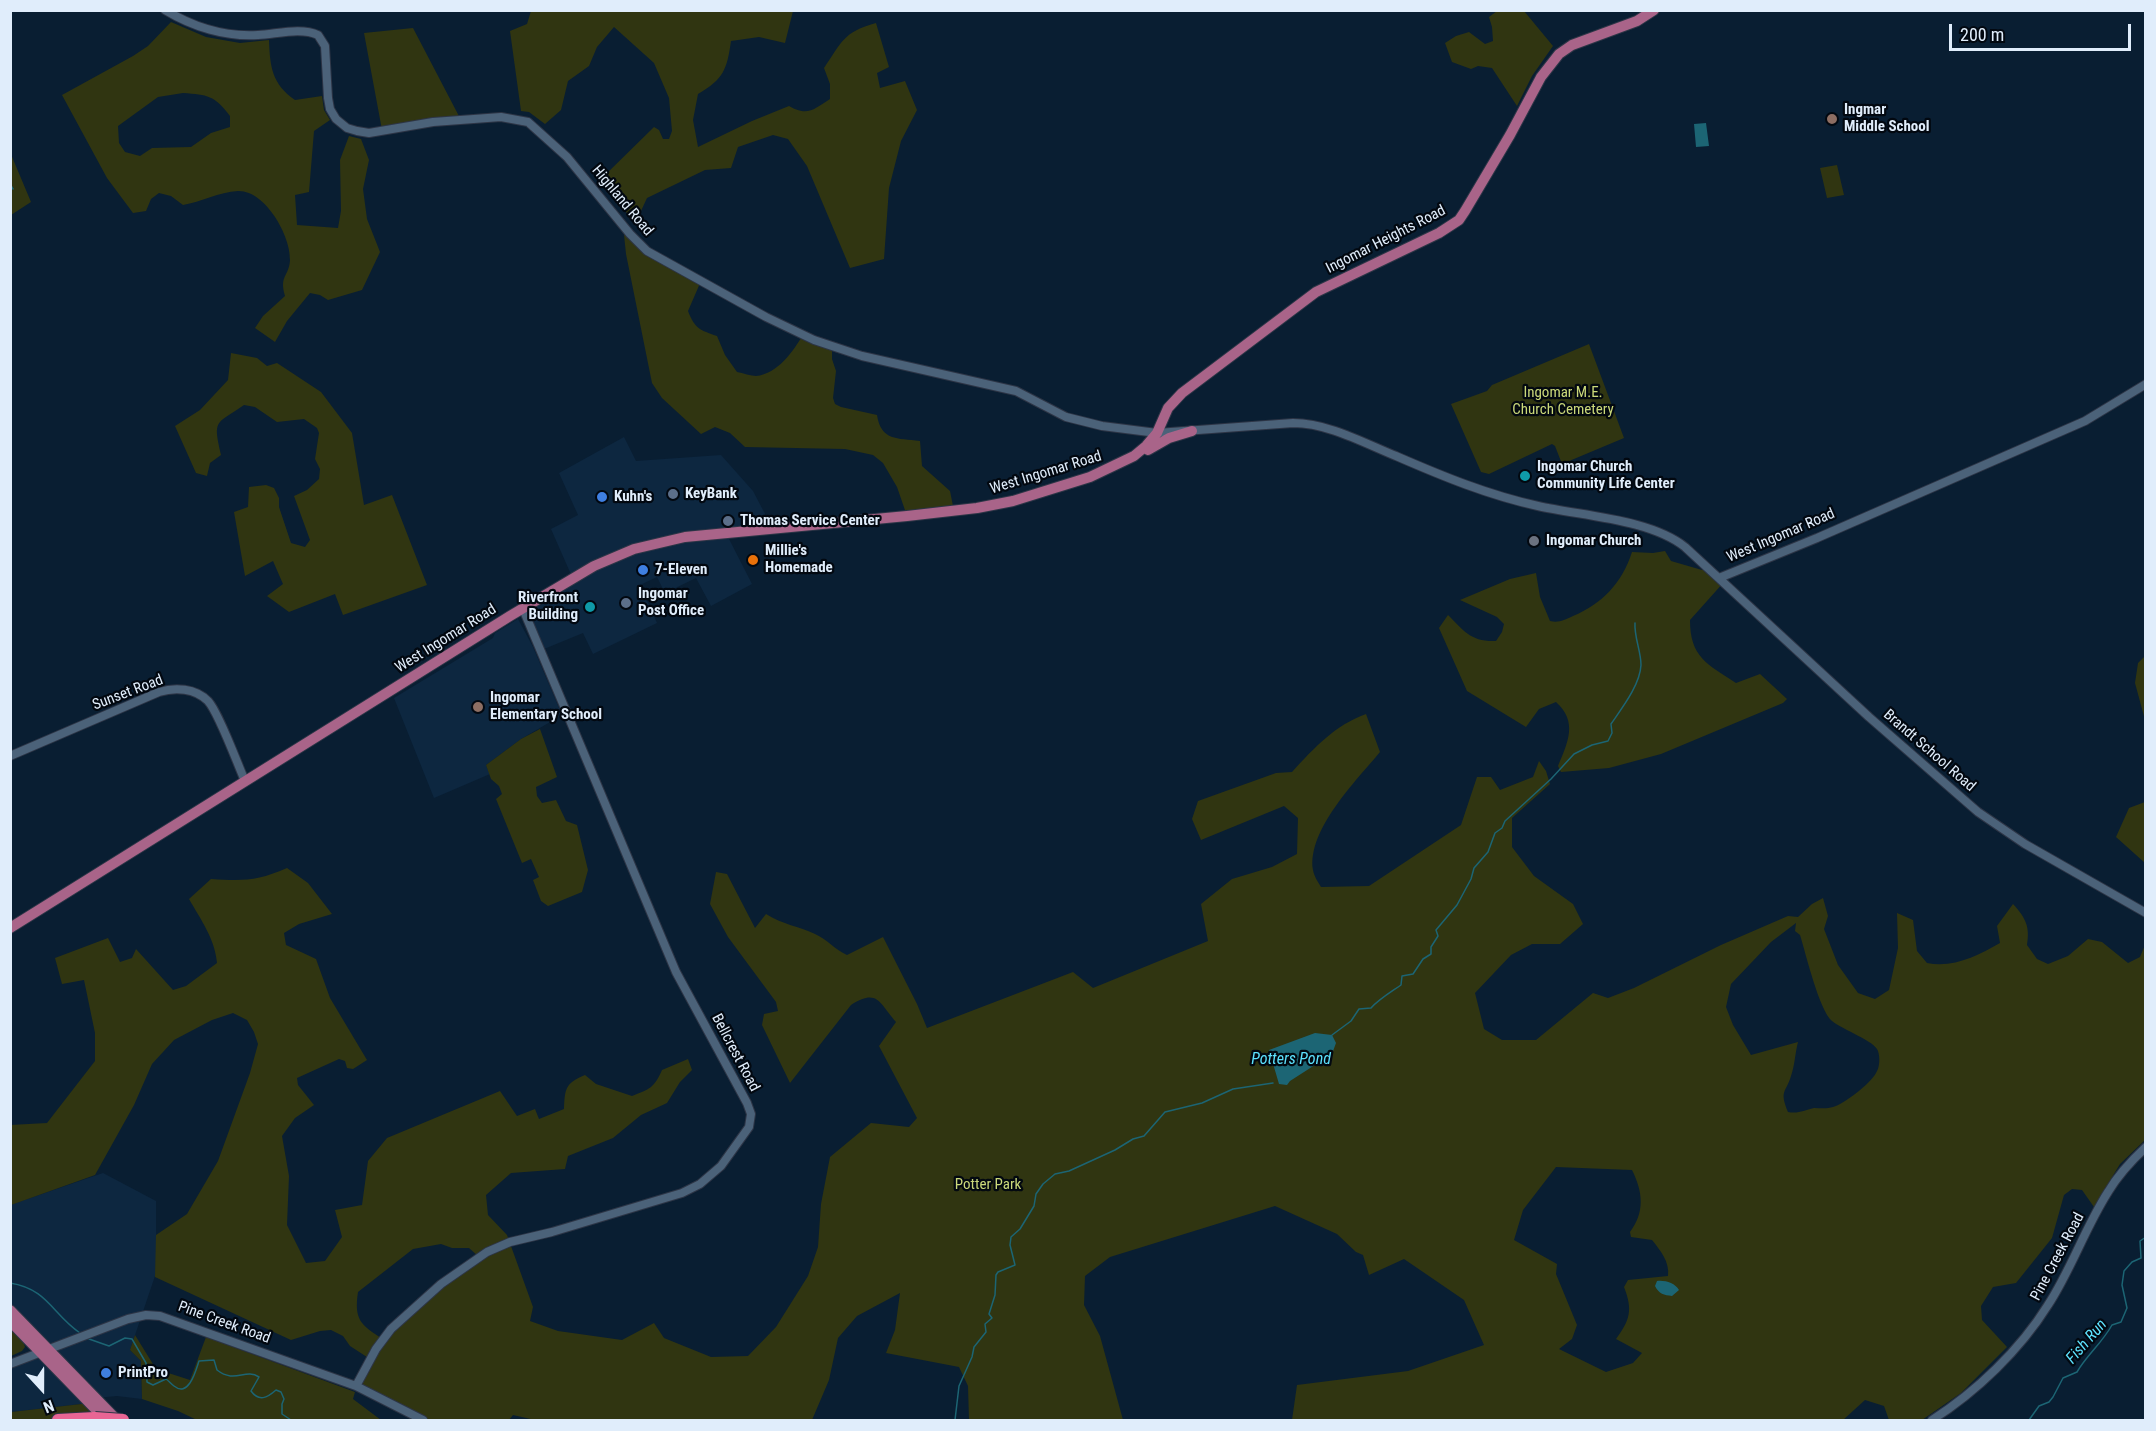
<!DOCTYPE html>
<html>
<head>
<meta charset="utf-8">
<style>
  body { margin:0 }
  #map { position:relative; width:2156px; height:1431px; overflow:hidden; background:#091e32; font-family:"Roboto Condensed",sans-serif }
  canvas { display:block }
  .frame { position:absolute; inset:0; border:12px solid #e0edfb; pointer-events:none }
  .north { position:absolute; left:12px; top:1359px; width:60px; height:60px; -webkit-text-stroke:4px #020810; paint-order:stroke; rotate:159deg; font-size:16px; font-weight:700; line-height:24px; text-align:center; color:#e0edfb }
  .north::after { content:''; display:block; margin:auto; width:21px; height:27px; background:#e0edfb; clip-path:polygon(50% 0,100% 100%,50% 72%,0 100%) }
  .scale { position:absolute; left:1949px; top:24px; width:182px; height:27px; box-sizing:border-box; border:3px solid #e0edfb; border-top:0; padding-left:8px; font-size:18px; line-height:21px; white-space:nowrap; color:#e0edfb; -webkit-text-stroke:4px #020810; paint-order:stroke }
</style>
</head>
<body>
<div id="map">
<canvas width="2156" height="1431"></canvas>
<div class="frame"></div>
<div class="north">N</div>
<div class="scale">200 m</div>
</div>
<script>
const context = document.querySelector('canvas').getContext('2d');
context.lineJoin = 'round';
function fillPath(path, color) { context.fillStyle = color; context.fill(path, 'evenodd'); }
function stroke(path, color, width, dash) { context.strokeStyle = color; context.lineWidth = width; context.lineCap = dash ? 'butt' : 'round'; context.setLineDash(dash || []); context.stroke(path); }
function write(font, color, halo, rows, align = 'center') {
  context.font = font + ' "Roboto Condensed",sans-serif'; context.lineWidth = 4.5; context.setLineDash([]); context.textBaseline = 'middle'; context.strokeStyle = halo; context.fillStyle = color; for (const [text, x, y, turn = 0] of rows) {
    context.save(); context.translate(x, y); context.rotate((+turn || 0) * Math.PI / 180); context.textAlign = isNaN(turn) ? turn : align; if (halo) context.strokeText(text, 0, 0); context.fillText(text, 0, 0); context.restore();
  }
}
fillPath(new Path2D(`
  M 624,437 L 636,461 L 721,455 L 753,491 L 773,529 L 653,543 L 573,579 L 551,529 L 578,515 L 559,473 Z
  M 728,537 L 752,584 L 711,606 L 696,578 L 665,593 L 657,577 L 640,585 L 657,623 L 593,654 L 583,633 L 544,649 L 528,611 L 603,566 L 624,557 L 685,541 Z
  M 518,619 L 533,647 L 562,715 L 521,739 L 486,765 L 490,774 L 434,798 L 394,698 L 493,638 L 495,633 Z
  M 103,1173 L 156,1201 L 156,1273 L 130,1350 L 141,1361 L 142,1399 L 117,1396 L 96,1398 L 11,1310 L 10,1205 Z
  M 41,1352 L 90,1403 L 11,1412 L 11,1364 Z`), '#0d2740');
fillPath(new Path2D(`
  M 531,11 L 793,11 L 785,43 L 759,37 L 731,41 C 727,69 724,79 698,94 L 693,120 L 698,147 L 752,121 L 789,106 C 808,117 814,109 830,99 L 830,84 L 824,68 C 842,42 843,32 876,23 L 889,67 L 877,73 L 880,88 L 905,81 L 917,110 L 901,141 L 889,188 L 884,259 L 850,268 L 807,166 L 788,139 L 773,135 L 738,147 L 731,168 L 705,170 L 647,198 L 635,224 L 601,179 L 654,127 L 659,130 L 663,139 L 669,139 L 672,131 L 669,98 L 654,63 L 614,27 L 597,47 L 589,66 L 568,81 L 561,110 L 545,124 L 529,112 L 521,111 L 510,31 L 527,24 Z
  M 1524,11 L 1553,46 L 1532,76 L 1517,106 L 1492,68 L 1478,66 L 1471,69 L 1452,62 L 1445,43 L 1456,36 L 1469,32 L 1485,44 L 1493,41 L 1492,27 L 1489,17 L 1497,11 Z
  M 171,22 L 206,37 L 240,43 L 269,40 C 270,67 272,84 295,100 L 322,96 L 324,110 L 330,120 L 314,131 L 309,192 L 295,195 L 297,225 L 338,228 L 341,211 L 340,160 L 349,136 L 361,139 L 369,160 L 363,189 L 367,219 L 380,252 L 362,290 L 328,300 L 320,295 L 310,293 L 287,321 L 275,342 L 255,328 L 263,316 L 285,296 C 279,275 289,277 290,260 C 291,236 265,190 238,191 C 219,192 201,202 183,205 L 171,196 L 159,193 L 151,199 L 146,211 L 133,213 L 107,178 L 62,95 L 133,56 L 148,46 ZM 183,93 C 208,95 214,95 230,116 L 230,127 L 211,133 L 191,147 L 152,148 L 140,156 L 125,152 L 119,143 L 118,126 L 158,97 Z
  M 413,28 L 461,120 L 382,130 L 364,33 Z
  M 10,152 L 31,202 L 11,215 L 10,215 Z
  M 1837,165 L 1844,195 L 1827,198 L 1820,168 Z
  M 623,225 L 636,240 L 701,281 L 688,311 C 695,329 700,330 717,336 L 725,355 L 737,372 C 743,373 751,376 756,376 C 778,374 793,351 803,335 L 832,346 L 832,359 L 836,371 L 833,398 L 835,404 L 841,407 L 877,415 C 881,441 897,438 920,441 L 922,466 L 950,491 L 954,511 L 907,516 L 897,487 L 883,463 L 873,455 L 845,449 L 745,447 L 730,433 L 715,427 L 701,434 L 662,398 L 652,383 L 626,254 Z
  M 1589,344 L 1624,438 L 1562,464 L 1555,446 L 1552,444 L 1489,474 L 1481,472 L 1451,404 L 1487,391 L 1492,385 Z
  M 231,353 L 257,358 L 267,366 L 277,363 L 321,392 L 352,433 L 364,505 L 392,495 L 427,585 L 343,615 L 335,594 L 289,612 L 267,596 L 283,584 L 273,561 L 245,576 L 234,512 L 248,507 L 249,487 L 266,485 L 274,488 L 279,498 L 279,507 L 291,543 L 305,547 L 310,540 L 294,496 L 307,490 L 319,479 L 320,469 L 315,459 L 319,433 L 317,428 L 304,419 L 277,422 L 255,407 L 244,405 C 215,425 213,419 221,455 L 210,463 L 207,476 L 196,473 L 175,426 L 200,410 L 228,380 Z
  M 1665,551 L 1671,561 L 1702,570 L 1710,570 L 1724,582 L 1690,620 C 1690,657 1707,664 1736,683 L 1760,674 L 1787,699 L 1783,703 L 1661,754 L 1609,768 L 1561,772 L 1558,766 C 1568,742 1578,722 1556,702 L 1539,709 L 1526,727 L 1467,691 L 1439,628 L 1448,615 C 1464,631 1471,642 1496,641 L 1502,632 L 1504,624 L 1497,617 L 1460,600 L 1510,579 L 1536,573 L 1540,597 L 1550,621 C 1559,623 1564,620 1573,616 C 1602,604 1622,583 1632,552 L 1653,553 Z
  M 2145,656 L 2145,720 L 2135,683 L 2138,663 Z
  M 1366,714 L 1380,752 C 1356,781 1307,830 1313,870 C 1314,876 1318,882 1321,887 L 1369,886 L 1461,825 L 1477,777 L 1491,777 L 1500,790 L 1533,777 L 1539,761 L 1546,771 L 1550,784 L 1512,818 L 1512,847 L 1534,876 L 1573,904 L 1583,924 L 1560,944 L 1532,944 L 1511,955 L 1475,993 L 1484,1029 L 1502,1040 L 1536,1040 L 1593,993 L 1608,998 L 1634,988 L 1721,945 L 1788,916 L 1798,917 L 1812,904 L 1823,898 L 1828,916 L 1824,929 L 1838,965 L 1858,993 L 1875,999 L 1889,990 L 1898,948 L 1897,913 L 1913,920 L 1917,951 L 1927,963 C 1954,968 1977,956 2000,943 L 1997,926 L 2013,904 C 2026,918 2030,927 2027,945 L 2037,959 L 2048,964 L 2068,956 L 2088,939 L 2102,942 L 2128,963 L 2140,957 L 2145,945 L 2145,1140 L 2120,1164 L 2094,1207 L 2082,1190 L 2072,1189 L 2064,1195 L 2052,1238 L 2016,1283 L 1993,1287 L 1981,1306 L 1982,1320 L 2007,1347 L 1961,1393 L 1922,1420 L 1889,1420 L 1884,1406 L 1865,1400 L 1843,1420 L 1292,1420 L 1297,1385 L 1408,1371 L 1484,1345 L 1464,1300 L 1404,1259 L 1369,1275 L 1363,1255 L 1356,1252 L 1337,1234 L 1275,1206 L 1110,1257 L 1085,1276 L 1084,1305 L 1100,1336 L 1123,1420 L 969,1420 L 968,1386 L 959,1367 L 886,1353 L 895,1330 L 900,1293 L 857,1316 L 838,1338 L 829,1380 L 812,1420 L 535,1420 L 513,1415 L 509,1420 L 423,1420 L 356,1386 L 370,1359 L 350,1346 L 343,1336 L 331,1330 L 320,1331 L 291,1340 L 155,1277 L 156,1235 L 187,1214 L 218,1161 L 250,1073 L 258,1044 L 254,1032 L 247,1020 L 233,1013 L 212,1020 L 174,1040 L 152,1064 L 134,1105 L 95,1175 L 11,1205 L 10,1125 L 47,1123 L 95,1061 L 95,1033 L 84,980 L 62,984 L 55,958 L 108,938 L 120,962 L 132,958 L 136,949 L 173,990 L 186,986 L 217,963 C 215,939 201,920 189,899 L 211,879 C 244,881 257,881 287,868 L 308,883 L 332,914 L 299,924 L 284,933 L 286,945 L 316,959 L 330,998 L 367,1060 L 353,1069 L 347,1068 L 345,1061 L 339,1059 L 297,1078 L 298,1085 L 314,1105 L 295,1118 L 282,1136 L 289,1176 L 287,1225 L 306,1263 L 325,1261 L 342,1237 L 335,1210 L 362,1205 L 368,1161 L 387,1138 L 500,1091 L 517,1116 L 535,1109 L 539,1119 L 564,1109 C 565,1089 565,1083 585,1075 L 596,1084 L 632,1096 C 650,1089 654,1088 662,1070 L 688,1059 L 692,1070 L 680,1082 L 667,1103 L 641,1115 L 613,1138 L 568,1156 L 565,1169 L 511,1173 L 486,1195 L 488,1215 L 507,1235 L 533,1307 L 530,1321 L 558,1331 L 622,1340 L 654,1323 L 664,1338 L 711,1357 L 748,1356 L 776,1327 L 808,1276 L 818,1247 L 821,1204 L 830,1157 L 871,1123 L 909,1127 L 917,1118 L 879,1046 L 896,1022 C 879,1003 878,988 851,1005 L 790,1083 L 762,1025 L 764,1014 L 778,1011 L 776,1002 L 728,937 L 710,904 L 716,872 L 727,874 L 755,928 L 766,914 C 784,925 798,926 815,934 C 827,939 835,950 847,955 L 883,937 L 917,1004 L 927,1028 L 1073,972 L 1093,988 L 1208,941 L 1201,904 L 1232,879 L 1272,867 L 1297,854 L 1298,818 L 1284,806 L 1201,840 L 1192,819 L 1198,801 L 1276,773 L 1292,772 C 1314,748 1335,725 1366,714 ZM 1796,923 L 1795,931 L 1800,935 C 1806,954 1819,1010 1832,1021 C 1843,1030 1875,1041 1878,1051 C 1880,1057 1880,1067 1876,1073 C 1870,1084 1844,1104 1833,1107 C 1827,1109 1820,1108 1814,1108 C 1804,1110 1799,1114 1788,1112 C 1779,1090 1786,1093 1791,1076 C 1795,1065 1795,1053 1798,1042 L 1751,1055 L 1733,1025 L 1726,1007 L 1731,984 L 1771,942 ZM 1556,1167 L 1632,1170 C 1643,1192 1645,1212 1630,1232 L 1631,1237 L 1652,1240 C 1660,1250 1670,1262 1668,1276 L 1628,1280 L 1624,1287 C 1633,1310 1630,1320 1616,1339 L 1642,1353 L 1633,1363 L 1606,1372 L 1559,1349 L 1572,1339 L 1577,1325 L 1556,1274 L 1557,1264 L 1514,1240 L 1523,1210 ZM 441,1244 L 452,1248 L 469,1248 L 479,1257 L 383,1339 C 360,1325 354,1319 358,1292 L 413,1249 Z
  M 540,729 L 557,777 L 536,787 L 537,796 L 542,803 L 556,800 L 566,821 L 577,825 L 588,870 L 582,892 L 548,906 L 541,901 L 533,880 L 539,877 L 531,859 L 522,863 L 496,799 L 502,794 L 499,786 L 491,779 L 486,765 L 521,739 Z
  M 2145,802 L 2146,802 L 2145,863 L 2116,837 L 2129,808 Z
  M 10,1329 L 23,1341 L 25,1347 L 22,1351 L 11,1356 Z
  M 135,1335 L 156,1369 L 190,1380 L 206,1337 L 355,1392 L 353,1399 L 381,1420 L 197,1420 L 178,1411 L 142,1399 L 141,1361 L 130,1350 Z
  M 90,1403 L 99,1413 L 58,1420 L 11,1420 L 11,1412 Z`), '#303511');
fillPath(new Path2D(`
  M 1706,123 L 1709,146 L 1696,147 L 1694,124 Z
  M 1315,1033 L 1332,1035 L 1336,1043 L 1332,1054 L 1290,1081 L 1287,1085 L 1279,1084 L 1269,1050 Z
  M 1657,1281 C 1665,1280 1675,1283 1679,1290 L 1672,1296 C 1664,1295 1659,1294 1655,1286 Z`), '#1c6574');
stroke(new Path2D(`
  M 10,184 L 13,189
  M 1332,1035 L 1351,1021 L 1359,1009 L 1371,1008 C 1379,999 1391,992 1401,985 L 1402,976 L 1413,974 L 1423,959 L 1431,954 L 1431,947 L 1438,936 L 1436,930 L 1457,905 L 1471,879 L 1474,868 L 1488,852 L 1495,833 L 1502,828 L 1505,821 L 1551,779 L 1574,754 L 1592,745 L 1608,741 L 1612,733 L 1611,724 C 1622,708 1640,685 1641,665 C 1641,651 1634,637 1635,623
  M 10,1283 C 48,1289 52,1314 80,1333
  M 89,1339 L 109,1346 L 125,1338 L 132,1339 L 146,1363 L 147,1382 L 153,1385 L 166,1379 C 169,1381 171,1384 174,1386 C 189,1398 196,1370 199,1361 L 214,1360 L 217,1370 C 235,1384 245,1368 259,1377 L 251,1391 C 259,1402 267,1398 276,1390 L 281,1392 L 284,1399 L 282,1404 L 282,1414 L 291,1420
  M 350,1420 L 356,1420
  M 955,1420 L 959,1386 L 972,1357 L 974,1347 L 986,1332 L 985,1324 L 992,1318 L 989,1314 L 995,1295 L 996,1275 L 998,1272 L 1015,1265 L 1010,1245 L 1011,1237 L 1020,1229 L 1034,1206 L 1036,1194 L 1043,1184 L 1055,1174 L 1069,1171 L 1115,1150 L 1133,1139 L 1144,1136 L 1165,1112 L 1202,1103 L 1233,1089 L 1273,1083
  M 2029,1420 L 2039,1406 L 2049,1402 L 2053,1397 L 2063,1378 L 2077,1372 C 2087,1355 2102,1343 2112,1325 L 2121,1322 L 2127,1308 L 2122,1285 L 2124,1271 L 2132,1262 L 2141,1258 L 2140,1241 L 2146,1237`), '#1c6574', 1.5);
const minor = new Path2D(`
  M 165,10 C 193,27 226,37 258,35 C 277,34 301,27 318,35 L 325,46 L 328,98 L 330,109 L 336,119 L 347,128 L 357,131 L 369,133 L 433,122 L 501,117 L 528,122 L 567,157 L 630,234 L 647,251 L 766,317 L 814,340 L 862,356 L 1016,391 L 1066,417 L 1102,426 L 1157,433 L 1293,423 C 1328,423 1364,443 1396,456 C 1442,476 1488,495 1538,506 C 1582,516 1650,519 1685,547 L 1869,717 L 1978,812 L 2025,844 L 2146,913
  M 1719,578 L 1817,538 L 2085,421 L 2146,384
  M 10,756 L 159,692 C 175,687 195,688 208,701 C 219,713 237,763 245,781
  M 10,1364 L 128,1319 L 146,1315 L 160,1316 L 356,1386 L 423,1420
  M 356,1386 L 376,1349 L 391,1329 L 441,1284 L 487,1252 L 510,1242 L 552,1232 L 682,1193 L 700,1184 L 721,1166 L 749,1127 L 751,1114 L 747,1103 L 676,972 L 523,609
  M 1932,1420 C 1976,1392 2020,1350 2048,1305 C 2071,1270 2085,1228 2108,1192 C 2118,1175 2131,1161 2146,1147`);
const major = new Path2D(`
  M 1148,450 L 1169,438 L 1192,431
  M 10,928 L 510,616 L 594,566 L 634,549 L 685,537 L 907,516 L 977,508 L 1013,501 L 1090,477 L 1134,456 L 1146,446 L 1157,433 L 1168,408 L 1182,393 L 1316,292 L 1439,233 L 1459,220 L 1465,211 L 1510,135 L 1541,77 L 1559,54 L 1572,45 L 1637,21 L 1654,10
  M 10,1310 L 117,1420
  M 10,1321 L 106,1420`);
const highway = new Path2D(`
  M 58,1420 L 95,1418`);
stroke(minor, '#2d3546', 10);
stroke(major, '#2d3546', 12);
stroke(highway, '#2d3546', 14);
stroke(minor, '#4b6279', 8);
stroke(major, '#a96489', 10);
stroke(highway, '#e86594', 12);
const highwayBridge = new Path2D(`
  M 95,1418 L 123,1420`);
stroke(highwayBridge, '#2d3546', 14, []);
stroke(highwayBridge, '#e86594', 12);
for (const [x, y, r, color] of [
  [1832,119,6,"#8d6e63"],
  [1525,476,6,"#0f9aa8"],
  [673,494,6,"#5c6f8a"],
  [602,497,6,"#3f7fe0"],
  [728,521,6,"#5c6f8a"],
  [1534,541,6,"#6b7280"],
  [753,560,6,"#e8710a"],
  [643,570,6,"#3f7fe0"],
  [626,603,6,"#5c6f8a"],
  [590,607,6,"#0f9aa8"],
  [478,707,6,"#8d6e63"],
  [106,1373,6,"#3f7fe0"]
]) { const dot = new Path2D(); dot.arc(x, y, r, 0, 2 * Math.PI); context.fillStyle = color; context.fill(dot); stroke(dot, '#020810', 2); }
write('bold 15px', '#e0edfb', '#020810', [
  ["Ingmar",1844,110],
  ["Middle School",1844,127],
  ["Ingomar Church",1537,467],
  ["Community Life Center",1537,484],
  ["KeyBank",685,494],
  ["Kuhn's",614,497],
  ["Thomas Service Center",740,521],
  ["Ingomar Church",1546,541],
  ["Millie's",765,551],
  ["Homemade",765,568],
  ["7-Eleven",655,570],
  ["Ingomar",638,594],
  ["Post Office",638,611],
  ["Riverfront",578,598,"right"],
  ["Building",578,615,"right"],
  ["Ingomar",490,698],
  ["Elementary School",490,715],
  ["PrintPro",118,1373]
], 'left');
write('15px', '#e0edfb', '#020810', [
  ["Highland Road",622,201,50],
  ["Ingomar Heights Road",1386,240,-27],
  ["West Ingomar Road",1046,473,-17],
  ["West Ingomar Road",1781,536,-23],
  ["West Ingomar Road",446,639,-32],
  ["Sunset Road",128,693,-21],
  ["Brandt School Road",1929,751,41],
  ["Bellcrest Road",735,1053,62],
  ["Pine Creek Road",2058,1257,-62],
  ["Pine Creek Road",224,1323,20]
]);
write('15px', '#cbd97a', '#020810', [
  ["Ingomar M.E.",1563,393],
  ["Church Cemetery",1563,410],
  ["Potter Park",988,1185]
]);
write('italic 16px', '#5de2fe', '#020810', [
  ["Potters Pond",1291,1060],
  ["Fish Run",2087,1342,-49]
]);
</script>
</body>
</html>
